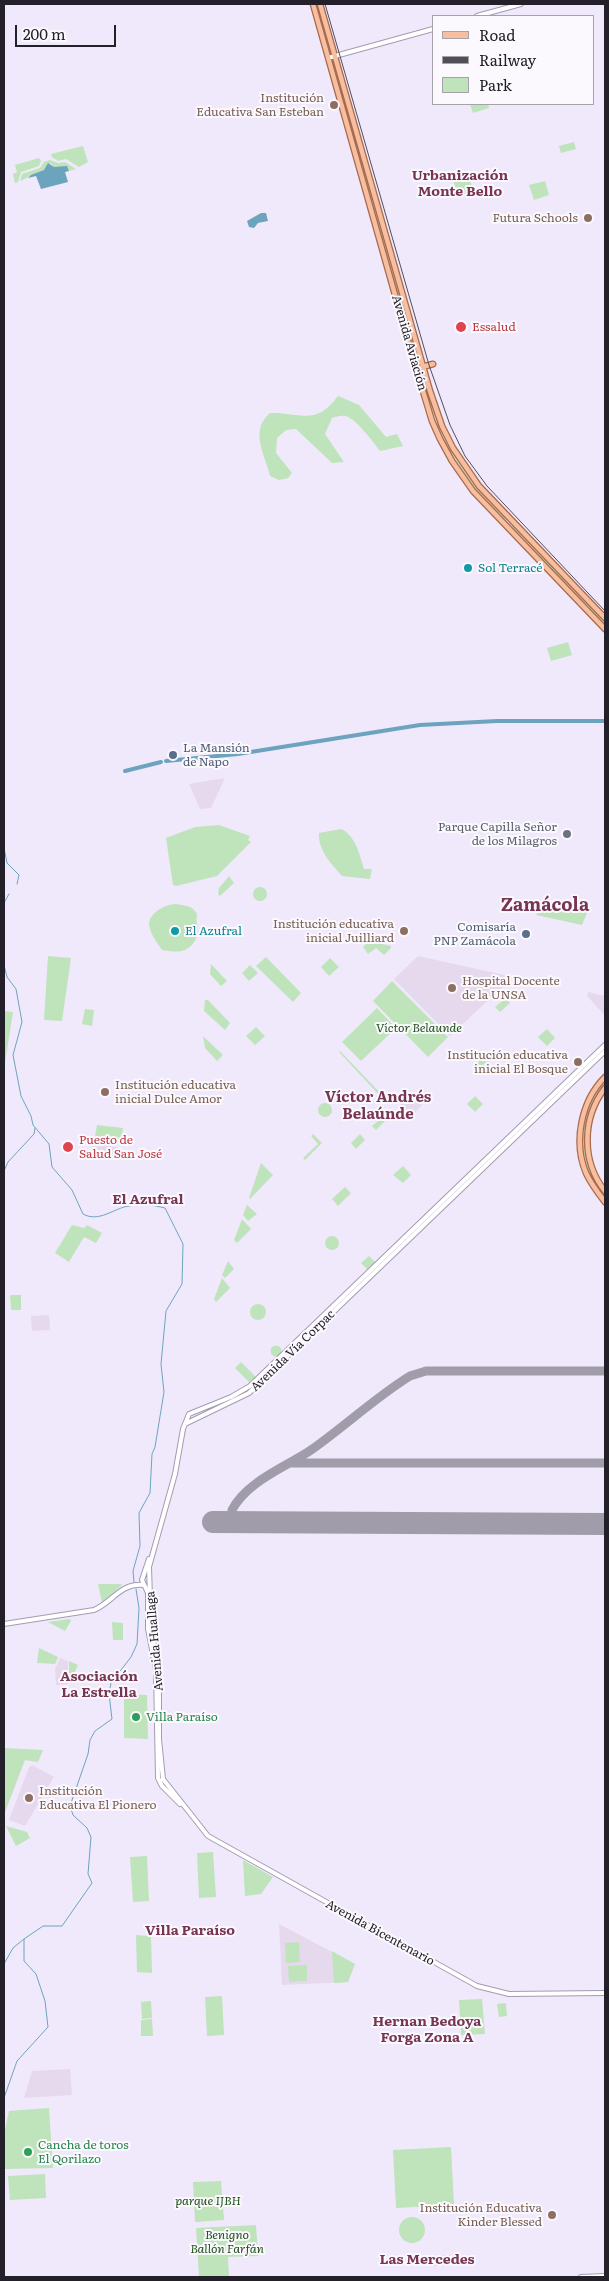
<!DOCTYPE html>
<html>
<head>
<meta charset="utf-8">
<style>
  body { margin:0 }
  #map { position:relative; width:609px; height:2281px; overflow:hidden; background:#f0e9fc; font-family:Literata,serif }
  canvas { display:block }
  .frame { position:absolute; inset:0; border:5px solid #242029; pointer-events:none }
  .legend { position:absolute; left:432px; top:15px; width:162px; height:90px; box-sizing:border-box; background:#fbf9fe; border:1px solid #a5a2a9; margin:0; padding:6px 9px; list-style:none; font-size:15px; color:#242029 }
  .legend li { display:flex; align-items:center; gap:10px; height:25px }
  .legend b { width:25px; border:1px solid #a5a2a9 }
  .scale { position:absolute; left:15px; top:25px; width:101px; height:22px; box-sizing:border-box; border:2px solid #242029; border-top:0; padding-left:6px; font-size:15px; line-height:18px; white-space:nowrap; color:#242029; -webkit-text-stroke:4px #fbf9fe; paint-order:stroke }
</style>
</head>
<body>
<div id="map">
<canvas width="609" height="2281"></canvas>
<div class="frame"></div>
<ul class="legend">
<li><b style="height:6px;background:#f7bea0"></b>Road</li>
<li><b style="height:6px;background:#524e59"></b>Railway</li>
<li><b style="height:14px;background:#bfe3bb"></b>Park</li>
</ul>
<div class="scale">200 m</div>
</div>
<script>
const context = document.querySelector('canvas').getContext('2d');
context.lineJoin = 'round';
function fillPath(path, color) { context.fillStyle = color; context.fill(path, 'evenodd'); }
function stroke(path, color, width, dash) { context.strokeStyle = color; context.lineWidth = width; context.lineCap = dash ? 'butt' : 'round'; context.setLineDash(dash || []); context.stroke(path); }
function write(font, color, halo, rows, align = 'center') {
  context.font = font + ' Literata,serif'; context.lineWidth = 4; context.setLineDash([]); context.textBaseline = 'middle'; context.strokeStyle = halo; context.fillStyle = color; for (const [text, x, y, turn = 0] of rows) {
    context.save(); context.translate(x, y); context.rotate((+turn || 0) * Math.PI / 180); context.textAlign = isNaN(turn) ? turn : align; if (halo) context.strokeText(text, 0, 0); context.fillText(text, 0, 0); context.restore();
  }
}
fillPath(new Path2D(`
  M 225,778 L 211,808 L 200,809 L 189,784 Z
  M 418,956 L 509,976 L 511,979 L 450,1036 L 394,979 Z
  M 588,992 L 605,996 L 605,1016 L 587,996 Z
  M 407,1091 L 422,1105 L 412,1116 L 397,1101 Z
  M 92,1143 L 120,1148 L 118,1160 L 90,1156 Z
  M 49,1315 L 50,1330 L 32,1331 L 31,1316 Z
  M 60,1658 L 68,1661 L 68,1684 L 56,1685 L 55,1669 Z
  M 32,1765 L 54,1777 L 25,1826 L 9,1820 L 29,1767 Z
  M 279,1924 L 355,1964 L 348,1982 L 282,1985 Z
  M 70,2069 L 72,2095 L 24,2098 L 32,2071 Z`), '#e6d9ed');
fillPath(new Path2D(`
  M 315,4 L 318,4 L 332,51 L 328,52 Z
  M 335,61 L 355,133 L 352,134 L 331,62 Z
  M 470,104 L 488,104 L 489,108 L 473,113 Z
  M 355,135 L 374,200 L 371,201 L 353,136 Z
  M 574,142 L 576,149 L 561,153 L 559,146 Z
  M 83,146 L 88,162 L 79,167 L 66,159 L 58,161 L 52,157 L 51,154 Z
  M 39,158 L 41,161 L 39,166 L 21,172 L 18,182 L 15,183 L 13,174 L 17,172 L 15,165 Z
  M 50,160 L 58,163 L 65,162 L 76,169 L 69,171 L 67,167 L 54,167 L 50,163 L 44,170 L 20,181 L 22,174 L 40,168 L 44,162 Z
  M 467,171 L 474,193 L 458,197 L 452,176 Z
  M 545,181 L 549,195 L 534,200 L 529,185 Z
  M 378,227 L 381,227 L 405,309 L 402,310 Z
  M 406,310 L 415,345 L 412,346 L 402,311 Z
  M 422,371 L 449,445 L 469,476 L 506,518 L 503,520 C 457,471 438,436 419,372 Z
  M 338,396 L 359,405 L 386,437 L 397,434 L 403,446 L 380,451 C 373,442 356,418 345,416 C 341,415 336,417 332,418 L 325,434 L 344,462 L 332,463 L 296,429 L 286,430 L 277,438 L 276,453 L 292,473 L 288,478 L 279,480 L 270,476 C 265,454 249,431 270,413 C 301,412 315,427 338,396 Z
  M 513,525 L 605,621 L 605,626 L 511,528 Z
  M 568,642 L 572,655 L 551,661 L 547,648 Z
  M 219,825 L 250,836 L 248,840 L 251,842 L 217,876 L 176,886 L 173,885 L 166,838 L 195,827 Z
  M 341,829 C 355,835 360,855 364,869 L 372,869 L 370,879 L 342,876 C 331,863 318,851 319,833 Z
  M 229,876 L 234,883 L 220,896 L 218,894 L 219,888 Z
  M253 894a7 7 0 1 1 14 0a7 7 0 1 1-14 0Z
  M 547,901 L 565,908 L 589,908 L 582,925 L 536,915 Z
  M 175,904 C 181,905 189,905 194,910 C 200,916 195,917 197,923 C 199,933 197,944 185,950 C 178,953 169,951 162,950 C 158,944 152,936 150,929 C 145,915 163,905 175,904 Z
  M 369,941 L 391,946 L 391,948 L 384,955 L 376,948 L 368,954 L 363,947 Z
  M 48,956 L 71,958 L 62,1021 L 44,1020 Z
  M 266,957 L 301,993 L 293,1002 L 256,966 Z
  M 330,958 L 339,967 L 329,976 L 321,967 Z
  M 211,964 L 227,981 L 221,986 L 210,974 Z
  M 250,965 L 258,973 L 249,981 L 242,973 Z
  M 392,981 L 448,1037 L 428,1057 L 373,1001 Z
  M 506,998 L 510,1003 L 500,1012 L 495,1007 Z
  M 205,1000 L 208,1000 L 230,1023 L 225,1030 L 204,1011 Z
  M 377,1008 L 396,1028 L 361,1061 L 342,1042 Z
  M 85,1009 L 94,1010 L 92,1026 L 82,1024 Z
  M 4,1011 L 13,1012 L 5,1063 L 4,1063 Z
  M 256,1027 L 265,1036 L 255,1045 L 246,1036 Z
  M 547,1029 L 555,1038 L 547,1046 L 538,1037 Z
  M 203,1036 L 223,1055 L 217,1061 L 205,1048 Z
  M 340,1051 L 384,1097 L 382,1098 L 339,1052 Z
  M 487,1053 L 491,1057 L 479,1069 L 475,1065 Z
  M 605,1080 L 605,1084 C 579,1120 579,1160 605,1195 L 605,1200 C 578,1159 570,1121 605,1080 Z
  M 475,1096 L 483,1104 L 475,1112 L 467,1104 Z
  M318 1110a7 7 0 1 1 14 0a7 7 0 1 1-14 0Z
  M 389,1112 L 391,1115 L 376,1130 L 372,1126 Z
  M 97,1125 L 123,1128 L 121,1141 L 95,1137 Z
  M 313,1134 L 322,1143 L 305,1160 L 303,1158 L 318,1144 L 311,1136 Z
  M 360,1134 L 365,1140 L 356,1149 L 351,1143 Z
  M 261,1163 L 273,1175 L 250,1199 L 249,1198 Z
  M 403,1166 L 411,1175 L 403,1183 L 393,1175 Z
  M 345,1187 L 351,1193 L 338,1206 L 332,1199 Z
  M 247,1205 L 257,1214 L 248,1221 L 243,1215 Z
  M 242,1219 L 251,1229 L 237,1243 L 234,1240 Z
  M 72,1225 L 84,1228 L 87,1225 L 102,1233 L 96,1243 L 84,1237 L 69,1262 L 55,1253 Z
  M325 1243a7 7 0 1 1 14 0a7 7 0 1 1-14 0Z
  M 369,1256 L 376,1263 L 368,1270 L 361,1263 Z
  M 228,1261 L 234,1269 L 225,1278 L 222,1275 Z
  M 222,1278 L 230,1288 L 216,1302 L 214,1299 Z
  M 10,1295 L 21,1295 L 21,1310 L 11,1310 Z
  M250 1312a8 8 0 1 1 16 0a8 8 0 1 1-16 0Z
  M270.5 1351a5.5 5.5 0 1 1 11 0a5.5 5.5 0 1 1-11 0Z
  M 241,1362 L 256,1377 L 250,1383 L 235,1368 Z
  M 98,1584 L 121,1584 L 122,1585 L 102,1603 Z
  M 70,1619 L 71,1621 L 65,1631 L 48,1622 Z
  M 112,1622 L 123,1623 L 123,1640 L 113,1640 Z
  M 39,1648 L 58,1657 L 55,1664 L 37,1663 Z
  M 69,1661 L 78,1665 L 69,1684 Z
  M 124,1694 L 147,1695 L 148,1739 L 124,1738 Z
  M 4,1748 L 43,1750 L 38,1762 L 25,1760 L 4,1815 Z
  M 6,1826 L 27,1832 L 30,1838 L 16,1846 Z
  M 213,1852 L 216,1897 L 199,1898 L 197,1853 Z
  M 147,1856 L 149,1901 L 133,1902 L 130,1857 Z
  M 243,1860 L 273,1877 L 261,1894 L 245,1896 Z
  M 136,1935 L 151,1936 L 152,1973 L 137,1972 Z
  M 299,1942 L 300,1962 L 286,1963 L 285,1943 Z
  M 332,1951 L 355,1964 L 348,1982 L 334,1983 Z
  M 307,1965 L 307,1981 L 289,1982 L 288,1966 Z
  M 222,1996 L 224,2035 L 207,2036 L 205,1997 Z
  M 482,1999 L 485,2034 L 461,2035 L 459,2000 Z
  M 151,2001 L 152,2018 L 142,2019 L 141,2002 Z
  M 506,2003 L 507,2016 L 499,2017 L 497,2004 Z
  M 152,2019 L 153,2036 L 141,2036 L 141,2020 Z
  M 49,2108 L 53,2168 L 4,2169 L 4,2135 L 9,2111 Z
  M 451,2147 L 454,2205 L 396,2208 L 393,2150 Z
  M 45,2174 L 46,2198 L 10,2200 L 8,2176 Z
  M 221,2181 L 224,2220 L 195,2222 L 193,2182 Z
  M399 2230a13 13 0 1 1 26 0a13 13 0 1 1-26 0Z
  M 256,2225 L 258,2256 L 228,2257 L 229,2277 L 199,2277 L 196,2228 Z
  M 450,2255 L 450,2265 L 433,2266 L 432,2256 Z`), '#bfe3bb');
fillPath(new Path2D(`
  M 48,163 L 54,167 L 67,166 L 69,171 L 65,172 L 68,182 L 41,189 L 36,176 L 28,178 L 31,175 L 44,170 Z
  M 261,213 L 266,213 L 268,221 L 258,223 L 254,228 L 249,227 L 247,221 Z`), '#6ca4be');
stroke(new Path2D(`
  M 4,828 L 4,841
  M 4,848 L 7,863 L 19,875 L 17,884
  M 4,903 L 9,894
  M 4,965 L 7,977 L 16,989 L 22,1022 L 13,1055 L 21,1096 L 31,1116 L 33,1125 L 49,1144 L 52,1167 L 72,1190 L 83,1214 C 99,1223 114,1208 129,1206 C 142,1203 152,1205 165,1208 L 183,1244 L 182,1284 L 166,1311 L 161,1364 L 164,1392 L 155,1447 L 152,1454 L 150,1493 L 139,1513 L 140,1546 L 133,1571 L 134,1582
  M 4,1171 L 8,1162 L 34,1134 L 35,1128
  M 4,1964 L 13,1948 L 24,1939
  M 4,2098 L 17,2061 L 48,2027 L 45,2001 L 36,1974 L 24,1961 L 24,1939 L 43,1926 L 62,1926 L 92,1883 L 88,1874 L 91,1837 L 87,1828 L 73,1815 L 70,1806 L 88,1754 L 90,1740 L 95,1731 L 112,1719 L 109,1694 L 111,1683 L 131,1657 L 137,1644 L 139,1608 L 136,1589`), '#6ca4be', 1);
stroke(new Path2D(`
  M 166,761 L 238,754 L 420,725 L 497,721 L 605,721
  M 125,771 L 161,762`), '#6ca4be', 4);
stroke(new Path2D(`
  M 291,1463 L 605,1463
  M 241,1522 L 233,1517 L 232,1510 C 247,1481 286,1467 311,1450 C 345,1426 376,1397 410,1376 L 426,1371 L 605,1371`), '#a19caa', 9);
stroke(new Path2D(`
  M 213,1522 L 605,1524`), '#a19caa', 22);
const secondary = new Path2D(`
  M 477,16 L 521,4
  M 328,58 L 433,29
  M 605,1045 L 250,1386 L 231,1397 L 189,1414 L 183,1429 L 175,1474 L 149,1567 L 151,1628 L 159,1674 L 159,1739 L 163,1779 L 208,1836 L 477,1986 L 509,1994 L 605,1993
  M 185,1424 L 249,1393 L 605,1051
  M 142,1580 L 148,1593 L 148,1629 L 156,1670 L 158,1778 L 162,1786 L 180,1804
  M 142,1580 L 149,1559
  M 4,1624 L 94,1610 C 113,1602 120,1583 143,1585
  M 581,2277 L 605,2276`);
const primary = new Path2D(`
  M 313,4 L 410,348 L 432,421 L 440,439 L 452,461 L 473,491 L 605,629
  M 320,4 L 430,391 L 442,426 L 453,448 L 479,486 L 605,618
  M 422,367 L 433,364
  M 605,1077 C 581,1101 573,1142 586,1173 C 591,1184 598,1193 605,1202
  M 605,1088 C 582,1118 581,1161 605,1191`);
stroke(secondary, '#a49bb2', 6);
stroke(primary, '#aa6a4d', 7);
stroke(secondary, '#fff', 4);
stroke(primary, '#f7bea0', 4.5);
stroke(new Path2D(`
  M 325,4 L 429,365 L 450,425 L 465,456 L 487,486 L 605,611`), '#524e59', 1);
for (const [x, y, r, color] of [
  [334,105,5,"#8d6e63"],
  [588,218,5,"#8d6e63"],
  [461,327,6,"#e0444e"],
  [468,568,5,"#0f9aa8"],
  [173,755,5,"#5c6f8a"],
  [567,834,5,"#6b7280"],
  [175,931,5,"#0f9aa8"],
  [404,931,5,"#8d6e63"],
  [526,934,5,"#5c6f8a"],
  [452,988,5,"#8d6e63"],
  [578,1062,5,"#8d6e63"],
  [105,1092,5,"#8d6e63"],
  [68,1147,6,"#e0444e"],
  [136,1717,5,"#2e9e5b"],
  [29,1798,5,"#8d6e63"],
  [28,2152,5,"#2e9e5b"],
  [552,2215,5,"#8d6e63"]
]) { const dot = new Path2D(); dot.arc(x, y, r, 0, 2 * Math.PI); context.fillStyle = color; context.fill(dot); stroke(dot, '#fbf9fe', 2); }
write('12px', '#785e54', '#fbf9fe', [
  ["Institución",324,98],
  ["Educativa San Esteban",324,112],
  ["Futura Schools",578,218],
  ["Institución educativa",394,924],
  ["inicial Juilliard",394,938],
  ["Hospital Docente",462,981,"left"],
  ["de la UNSA",462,995,"left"],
  ["Institución educativa",568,1055],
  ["inicial El Bosque",568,1069],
  ["Institución educativa",115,1085,"left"],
  ["inicial Dulce Amor",115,1099,"left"],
  ["Institución",39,1791,"left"],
  ["Educativa El Pionero",39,1805,"left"],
  ["Institución Educativa",542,2208],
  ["Kinder Blessed",542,2222]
], 'right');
write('12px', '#be3a42', '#fbf9fe', [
  ["Essalud",472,327],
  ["Puesto de",79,1140],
  ["Salud San José",79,1154]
], 'left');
write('12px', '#242029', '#fbf9fe', [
  ["Avenida Aviación",409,343,74],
  ["Avenida Vía Corpac",293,1351,-44],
  ["Avenida Huallaga",155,1641,-95],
  ["Avenida Bicentenario",380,1933,29]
]);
write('12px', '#0d838f', '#fbf9fe', [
  ["Sol Terracé",478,568],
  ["El Azufral",185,931]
], 'left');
write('12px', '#4e5e75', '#fbf9fe', [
  ["La Mansión",183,748],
  ["de Napo",183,762],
  ["Comisaría",516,927,"right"],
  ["PNP Zamácola",516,941,"right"]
], 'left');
write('12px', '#5b616d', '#fbf9fe', [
  ["Parque Capilla Señor",557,827],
  ["de los Milagros",557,841]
], 'right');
write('italic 12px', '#1f511b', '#fbf9fe', [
  ["Víctor Belaunde",419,1028],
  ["parque IJBH",208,2201],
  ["Benigno",227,2235],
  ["Ballón Farfán",227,2249]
]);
write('12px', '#27864d', '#fbf9fe', [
  ["Villa Paraíso",146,1717],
  ["Cancha de toros",38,2145],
  ["El Qorilazo",38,2159]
], 'left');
write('bold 14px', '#783553', '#fbf9fe', [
  ["Urbanización",460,176],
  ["Monte Bello",460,192],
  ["El Azufral",148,1200],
  ["Asociación",99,1677],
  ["La Estrella",99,1693],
  ["Villa Paraíso",190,1931],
  ["Hernan Bedoya",427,2022],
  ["Forga Zona A",427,2038],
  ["Las Mercedes",427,2260]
]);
write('bold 15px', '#783553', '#fbf9fe', [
  ["Víctor Andrés",378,1098],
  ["Belaúnde",378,1115]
]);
write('bold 18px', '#783553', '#fbf9fe', [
  ["Zamácola",545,906]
]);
</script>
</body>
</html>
